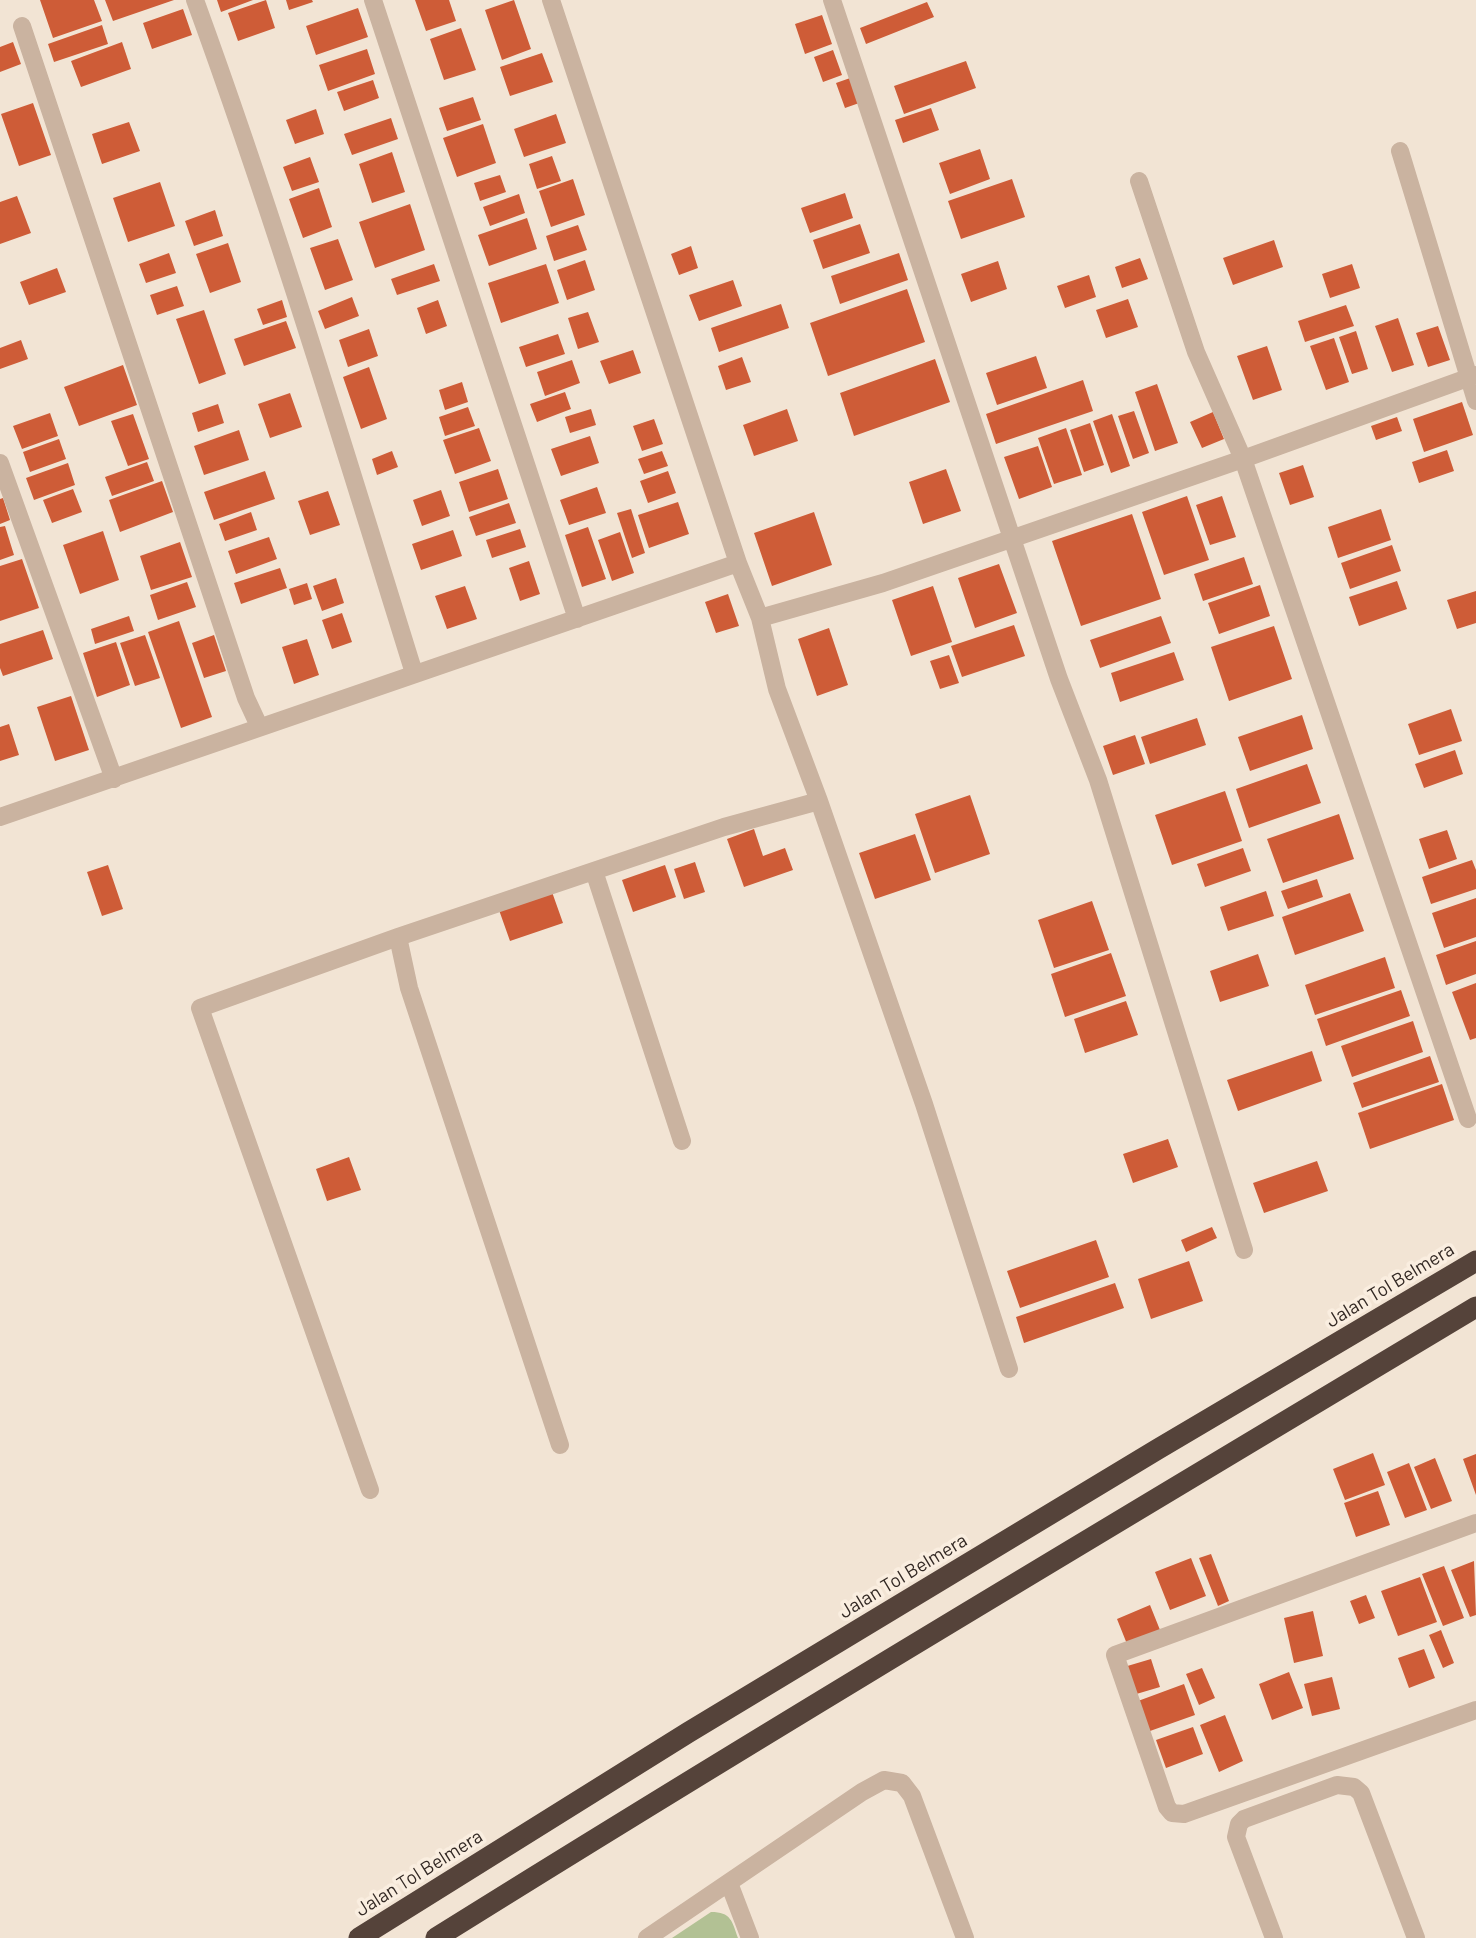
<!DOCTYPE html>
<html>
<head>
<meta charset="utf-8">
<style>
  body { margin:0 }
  canvas { display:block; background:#f2e4d4 }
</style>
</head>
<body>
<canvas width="1476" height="1938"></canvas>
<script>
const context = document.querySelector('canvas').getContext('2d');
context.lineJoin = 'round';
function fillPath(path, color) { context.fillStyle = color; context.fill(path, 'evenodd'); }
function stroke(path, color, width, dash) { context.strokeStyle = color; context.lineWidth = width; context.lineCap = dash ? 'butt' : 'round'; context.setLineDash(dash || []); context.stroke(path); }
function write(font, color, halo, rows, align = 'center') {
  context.font = font + ' Barlow,sans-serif'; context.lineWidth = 7; context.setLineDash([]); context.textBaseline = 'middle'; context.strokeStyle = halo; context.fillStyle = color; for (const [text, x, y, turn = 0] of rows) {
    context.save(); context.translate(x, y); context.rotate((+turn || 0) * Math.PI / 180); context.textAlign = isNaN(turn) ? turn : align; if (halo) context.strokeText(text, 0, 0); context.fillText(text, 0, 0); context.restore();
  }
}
fillPath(new Path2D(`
  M 711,1912 C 731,1912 732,1921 738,1938 L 672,1938 Z`), '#b2c194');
fillPath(new Path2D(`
  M 40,0 L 94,0 L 102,21 L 53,38 Z
  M 105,0 L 174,0 L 113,21 Z
  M 217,0 L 253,0 L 221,12 Z
  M 266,0 L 275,28 L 238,41 L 228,13 Z
  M 286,0 L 312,0 L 313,2 L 289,10 Z
  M 415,0 L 449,0 L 456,21 L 426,31 Z
  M 514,0 L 531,49 L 502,60 L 485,10 Z
  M 927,2 L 934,17 L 866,44 L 860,28 Z
  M 358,8 L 368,37 L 316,55 L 306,26 Z
  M 183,9 L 192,35 L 152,49 L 143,23 Z
  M 822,15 L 832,44 L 805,54 L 795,24 Z
  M 102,25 L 108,44 L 54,62 L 48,44 Z
  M 461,28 L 476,70 L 444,80 L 430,39 Z
  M 13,42 L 21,64 L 0,72 L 0,47 Z
  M 122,42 L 131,69 L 81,87 L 71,61 Z
  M 367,49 L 375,74 L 328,91 L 319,65 Z
  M 833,50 L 842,75 L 823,82 L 814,57 Z
  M 542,53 L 553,82 L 510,96 L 500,67 Z
  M 966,61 L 976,88 L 904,114 L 894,86 Z
  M 853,77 L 862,102 L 845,108 L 836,83 Z
  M 373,80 L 379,98 L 344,111 L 337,92 Z
  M 473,97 L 481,120 L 447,131 L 439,108 Z
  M 33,103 L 51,155 L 19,166 L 1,114 Z
  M 931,108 L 939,130 L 903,143 L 895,120 Z
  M 316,109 L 324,134 L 295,144 L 286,120 Z
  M 556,114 L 566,143 L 524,157 L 514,129 Z
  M 391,118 L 398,139 L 352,155 L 344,134 Z
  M 129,122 L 140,151 L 102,164 L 92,134 Z
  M 483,124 L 496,163 L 457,177 L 443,138 Z
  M 980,149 L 990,179 L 950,194 L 939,163 Z
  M 392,152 L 405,192 L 372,203 L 359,164 Z
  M 552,156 L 561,181 L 537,189 L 529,164 Z
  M 310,157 L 319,182 L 292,191 L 283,167 Z
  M 500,175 L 506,192 L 480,201 L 474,183 Z
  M 573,179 L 585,215 L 551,227 L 539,191 Z
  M 1012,179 L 1025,217 L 961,239 L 948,201 Z
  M 160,182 L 175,226 L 128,242 L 113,198 Z
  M 319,188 L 332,227 L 303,238 L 289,199 Z
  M 845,193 L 853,218 L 810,233 L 801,208 Z
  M 519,194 L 525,213 L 490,226 L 483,207 Z
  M 17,196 L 31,233 L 0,244 L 0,202 Z
  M 410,204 L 425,250 L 375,268 L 359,222 Z
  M 215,210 L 223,236 L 194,246 L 185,221 Z
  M 527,218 L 537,249 L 489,266 L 478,235 Z
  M 860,224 L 870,253 L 823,269 L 813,240 Z
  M 578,225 L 587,250 L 554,261 L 546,236 Z
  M 338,239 L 353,280 L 325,290 L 310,248 Z
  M 1274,240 L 1283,267 L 1233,285 L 1223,258 Z
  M 228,243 L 241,282 L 210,293 L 196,254 Z
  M 691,246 L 698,268 L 679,275 L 671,254 Z
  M 169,253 L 176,273 L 146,283 L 139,264 Z
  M 899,253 L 908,280 L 840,304 L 831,276 Z
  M 1140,258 L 1148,279 L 1122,288 L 1115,267 Z
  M 585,260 L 595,290 L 567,300 L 557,270 Z
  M 998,261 L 1007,289 L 971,302 L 961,274 Z
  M 434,264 L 440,281 L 397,295 L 391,279 Z
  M 546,264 L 559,303 L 501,323 L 488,283 Z
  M 1352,264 L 1360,288 L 1330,298 L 1322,274 Z
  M 57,268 L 66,292 L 29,305 L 20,282 Z
  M 1089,275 L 1096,297 L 1065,308 L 1057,286 Z
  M 733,280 L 742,306 L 699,321 L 689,295 Z
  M 177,286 L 184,306 L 157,315 L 150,295 Z
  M 907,289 L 925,342 L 828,376 L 810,323 Z
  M 352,297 L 359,316 L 325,329 L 318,311 Z
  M 1128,299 L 1138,327 L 1106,338 L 1096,310 Z
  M 282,300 L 287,317 L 263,325 L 257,309 Z
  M 438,300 L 447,326 L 426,334 L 417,308 Z
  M 781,304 L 789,328 L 719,352 L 711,328 Z
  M 1346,305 L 1354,326 L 1305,342 L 1298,321 Z
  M 204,310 L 226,374 L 199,384 L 176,319 Z
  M 588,312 L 599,342 L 578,349 L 568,318 Z
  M 1398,318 L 1414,365 L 1392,372 L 1375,326 Z
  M 286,321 L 296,348 L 244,366 L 234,339 Z
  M 1438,326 L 1450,360 L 1428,367 L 1416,333 Z
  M 369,329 L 378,356 L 348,367 L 339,340 Z
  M 1356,331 L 1368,369 L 1352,374 L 1339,337 Z
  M 558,334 L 565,354 L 526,367 L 519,347 Z
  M 1334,338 L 1349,382 L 1326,390 L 1310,346 Z
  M 21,340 L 28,359 L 0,369 L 0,348 Z
  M 1267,346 L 1282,390 L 1253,400 L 1237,356 Z
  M 633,350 L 641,373 L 609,384 L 600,361 Z
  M 1036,356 L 1047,388 L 997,405 L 986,373 Z
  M 742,357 L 751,382 L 726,390 L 718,366 Z
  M 935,359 L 950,402 L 854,436 L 840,393 Z
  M 572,360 L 580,383 L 545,396 L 537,372 Z
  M 123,365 L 137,405 L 79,426 L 64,387 Z
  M 369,367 L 387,419 L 361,429 L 343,377 Z
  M 1083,380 L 1093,411 L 996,444 L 986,414 Z
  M 462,382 L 468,402 L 445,410 L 439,390 Z
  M 1157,384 L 1178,443 L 1155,451 L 1135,392 Z
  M 565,392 L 571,409 L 537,422 L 530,404 Z
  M 290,393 L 302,427 L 270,438 L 258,404 Z
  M 1462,402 L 1473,435 L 1424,452 L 1413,419 Z
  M 218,404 L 224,423 L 198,432 L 192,413 Z
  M 468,407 L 475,426 L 445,436 L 439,417 Z
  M 591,409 L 596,425 L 570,433 L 565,417 Z
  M 787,409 L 798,441 L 754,456 L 743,425 Z
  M 1134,411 L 1149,453 L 1133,459 L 1118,416 Z
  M 1213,412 L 1224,439 L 1202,448 L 1190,422 Z
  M 50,413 L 58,436 L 22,449 L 13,426 Z
  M 133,414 L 149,459 L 128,466 L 111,421 Z
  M 1112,414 L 1130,466 L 1111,473 L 1093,421 Z
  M 1397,417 L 1402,431 L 1376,440 L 1371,426 Z
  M 654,419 L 663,444 L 642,451 L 633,426 Z
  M 1090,423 L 1104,465 L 1084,472 L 1070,430 Z
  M 479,428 L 491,461 L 455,474 L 443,440 Z
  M 1066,428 L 1082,475 L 1054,484 L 1038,438 Z
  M 239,430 L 249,460 L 204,475 L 194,446 Z
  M 590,436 L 599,463 L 561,476 L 551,449 Z
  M 59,439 L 66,459 L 30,472 L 23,452 Z
  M 1038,446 L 1052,487 L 1019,499 L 1004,457 Z
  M 1447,450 L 1454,471 L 1419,483 L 1412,462 Z
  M 392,451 L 398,467 L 377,475 L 372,459 Z
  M 662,451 L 668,466 L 644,474 L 638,459 Z
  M 147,462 L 154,481 L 112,496 L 105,477 Z
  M 68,463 L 75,485 L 34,500 L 26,478 Z
  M 1303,465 L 1314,497 L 1290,505 L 1279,473 Z
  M 498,469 L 508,499 L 469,512 L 459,482 Z
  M 946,469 L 961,511 L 923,524 L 909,482 Z
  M 265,471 L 275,499 L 214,520 L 204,492 Z
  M 668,471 L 676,493 L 648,503 L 640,481 Z
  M 162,481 L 173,512 L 120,532 L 109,500 Z
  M 597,487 L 606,513 L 569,525 L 560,500 Z
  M 73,489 L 82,512 L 52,523 L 43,500 Z
  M 441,490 L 450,516 L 422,526 L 413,500 Z
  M 328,491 L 340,525 L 310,535 L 298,501 Z
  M 1187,496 L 1209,560 L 1164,575 L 1142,512 Z
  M 1222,496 L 1236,537 L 1210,545 L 1196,505 Z
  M 3,498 L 10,520 L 0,524 L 0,499 Z
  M 678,502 L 689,534 L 649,548 L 638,515 Z
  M 509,503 L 516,523 L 476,536 L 469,517 Z
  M 631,509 L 645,553 L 632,558 L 617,513 Z
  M 1381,509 L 1391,540 L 1338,558 L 1328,527 Z
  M 251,512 L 257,530 L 225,541 L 219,524 Z
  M 814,512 L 832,565 L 772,586 L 754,533 Z
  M 1132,514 L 1161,599 L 1081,626 L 1052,541 Z
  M 5,526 L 14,555 L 0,560 L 0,527 Z
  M 588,527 L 606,579 L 582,587 L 565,535 Z
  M 520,529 L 526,547 L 492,558 L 486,540 Z
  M 453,530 L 462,556 L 421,570 L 412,544 Z
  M 103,531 L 119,580 L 80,594 L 63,545 Z
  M 620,532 L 634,573 L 612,581 L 598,540 Z
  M 269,537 L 277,559 L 236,574 L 228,551 Z
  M 180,542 L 192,577 L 151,590 L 140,556 Z
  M 1392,545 L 1401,571 L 1350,589 L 1341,563 Z
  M 1244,557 L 1253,584 L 1203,601 L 1194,574 Z
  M 22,559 L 39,608 L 0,621 L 0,566 Z
  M 529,561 L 540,594 L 520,601 L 509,568 Z
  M 999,564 L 1017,613 L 975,628 L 958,578 Z
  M 280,568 L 287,588 L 241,604 L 234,583 Z
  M 336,578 L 344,603 L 322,611 L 313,586 Z
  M 1397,581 L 1407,609 L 1359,626 L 1349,597 Z
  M 187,582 L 196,607 L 158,620 L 150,595 Z
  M 307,583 L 312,599 L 294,605 L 289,589 Z
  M 1260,585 L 1270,616 L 1219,634 L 1208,603 Z
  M 465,586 L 477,619 L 447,629 L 435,596 Z
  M 933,586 L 952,642 L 911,656 L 892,600 Z
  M 1476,591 L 1476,623 L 1457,629 L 1447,600 Z
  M 728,594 L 739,626 L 716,633 L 705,602 Z
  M 342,613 L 352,642 L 332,649 L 322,620 Z
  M 129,616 L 134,631 L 95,644 L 91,629 Z
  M 1161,616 L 1171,643 L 1100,668 L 1090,640 Z
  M 179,621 L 212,717 L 181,728 L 148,632 Z
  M 1014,625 L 1025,656 L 962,677 L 951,646 Z
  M 1274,626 L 1292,679 L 1229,701 L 1211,647 Z
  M 829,628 L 848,685 L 817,696 L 798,639 Z
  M 43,630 L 53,659 L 3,676 L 0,668 L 0,644 Z
  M 145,635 L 160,678 L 135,686 L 120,643 Z
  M 214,635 L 226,671 L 204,678 L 192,643 Z
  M 307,639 L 319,675 L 294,684 L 282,647 Z
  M 116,642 L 130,685 L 97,697 L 83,653 Z
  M 1174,652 L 1184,680 L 1120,702 L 1111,673 Z
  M 949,655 L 959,683 L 940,689 L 930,661 Z
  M 71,696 L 89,750 L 55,761 L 37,707 Z
  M 1451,709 L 1462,741 L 1419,755 L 1408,724 Z
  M 1302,715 L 1313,749 L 1250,771 L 1238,737 Z
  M 1197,718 L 1206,745 L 1150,764 L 1141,737 Z
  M 9,724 L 19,755 L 0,761 L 0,727 Z
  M 1135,735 L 1145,764 L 1113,775 L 1103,746 Z
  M 1455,750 L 1463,774 L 1424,788 L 1415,764 Z
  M 1307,764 L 1321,803 L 1249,828 L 1236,789 Z
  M 1225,791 L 1242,841 L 1172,865 L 1155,815 Z
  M 970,795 L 990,854 L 935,873 L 915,814 Z
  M 1339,814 L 1354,859 L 1283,883 L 1267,839 Z
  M 754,829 L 763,856 L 785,848 L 793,870 L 744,887 L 727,839 Z
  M 1447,830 L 1457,859 L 1429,869 L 1419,839 Z
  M 915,834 L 931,880 L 875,899 L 859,853 Z
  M 1243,848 L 1251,871 L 1205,887 L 1197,864 Z
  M 1472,860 L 1476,870 L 1476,889 L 1431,904 L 1422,877 Z
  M 695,862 L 705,892 L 684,899 L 674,869 Z
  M 108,865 L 123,909 L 102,916 L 87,872 Z
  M 665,865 L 676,897 L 633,912 L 622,880 Z
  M 1317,879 L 1323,897 L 1288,909 L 1281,891 Z
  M 1266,891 L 1274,916 L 1228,931 L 1220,907 Z
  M 552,892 L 563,923 L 510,941 L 499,910 Z
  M 1350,893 L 1364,931 L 1295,955 L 1282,917 Z
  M 1476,898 L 1476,937 L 1444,948 L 1432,913 Z
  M 1092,901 L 1109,950 L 1054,968 L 1038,920 Z
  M 1476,941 L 1476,974 L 1446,985 L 1436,955 Z
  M 1111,953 L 1126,996 L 1065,1017 L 1051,974 Z
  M 1258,954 L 1269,986 L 1220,1002 L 1210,971 Z
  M 1385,957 L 1395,988 L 1315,1015 L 1305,985 Z
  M 1476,983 L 1476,1038 L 1470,1040 L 1452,992 Z
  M 1401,990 L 1410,1016 L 1326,1046 L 1317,1019 Z
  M 1126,1001 L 1138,1035 L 1085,1053 L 1074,1019 Z
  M 1413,1021 L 1423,1052 L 1352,1077 L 1341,1046 Z
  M 1312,1051 L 1322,1081 L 1238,1111 L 1227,1080 Z
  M 1430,1056 L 1439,1082 L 1362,1108 L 1353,1083 Z
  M 1442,1084 L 1454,1120 L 1370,1149 L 1358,1113 Z
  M 1168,1139 L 1178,1167 L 1133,1183 L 1123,1154 Z
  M 349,1157 L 361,1190 L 327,1201 L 316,1169 Z
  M 1317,1161 L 1328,1191 L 1264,1213 L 1253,1183 Z
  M 1212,1227 L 1217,1238 L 1186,1252 L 1181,1240 Z
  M 1096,1240 L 1109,1277 L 1020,1308 L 1007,1271 Z
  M 1189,1261 L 1203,1301 L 1151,1319 L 1138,1279 Z
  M 1115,1283 L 1124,1308 L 1024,1343 L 1016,1317 Z
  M 1373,1453 L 1385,1485 L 1345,1500 L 1333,1469 Z
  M 1476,1454 L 1476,1495 L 1463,1459 Z
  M 1435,1458 L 1452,1501 L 1431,1509 L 1414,1467 Z
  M 1409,1463 L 1427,1510 L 1405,1518 L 1387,1472 Z
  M 1378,1491 L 1390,1525 L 1356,1537 L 1344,1503 Z
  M 1211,1554 L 1229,1601 L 1218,1606 L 1199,1558 Z
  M 1191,1558 L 1206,1596 L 1170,1610 L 1155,1572 Z
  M 1474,1561 L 1476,1615 L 1470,1617 L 1451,1570 Z
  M 1444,1566 L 1464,1618 L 1443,1626 L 1422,1574 Z
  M 1420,1577 L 1437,1622 L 1398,1636 L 1381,1591 Z
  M 1366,1595 L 1375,1618 L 1359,1624 L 1350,1601 Z
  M 1150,1605 L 1160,1630 L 1127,1644 L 1117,1619 Z
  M 1313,1611 L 1323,1656 L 1294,1663 L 1284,1618 Z
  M 1441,1630 L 1454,1663 L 1443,1668 L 1429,1635 Z
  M 1424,1649 L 1435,1678 L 1409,1688 L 1398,1658 Z
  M 1151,1659 L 1160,1687 L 1133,1695 L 1124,1667 Z
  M 1202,1668 L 1215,1698 L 1199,1705 L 1186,1674 Z
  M 1289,1672 L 1303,1708 L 1272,1720 L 1259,1684 Z
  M 1332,1677 L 1340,1709 L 1312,1716 L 1304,1684 Z
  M 1184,1684 L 1195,1715 L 1150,1731 L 1138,1701 Z
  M 1225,1715 L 1243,1761 L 1219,1772 L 1200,1725 Z
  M 1193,1727 L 1203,1754 L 1166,1768 L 1156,1740 Z`), '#ce5c37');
stroke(new Path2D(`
  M 195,0 C 276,222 344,448 414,673
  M 373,0 L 577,619
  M 832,0 L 1059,679 L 1098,780 L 1244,1250
  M 22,26 L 246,698 L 259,726
  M 1400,151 L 1476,401
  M 1139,181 L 1196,352 L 1243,459 L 1468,1119
  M 0,463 L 114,779
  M 760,618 L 883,583 L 1243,459 L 1476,375
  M 819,801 L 924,1104 L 1009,1369
  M 0,817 L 738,563
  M 594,871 L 682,1141
  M 398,937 L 409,988 L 560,1445
  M 370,1490 L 200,1008 L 398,937 L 724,827 L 819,801 L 777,689 L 760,618 L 738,563 L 551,0
  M 1476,1523 L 1115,1655 L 1167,1807 L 1172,1813 L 1184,1814 L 1476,1710
  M 729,1883 L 750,1938
  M 647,1938 L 862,1792 L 884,1780 L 902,1783 L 912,1796 L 965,1938
  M 1274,1938 L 1236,1837 L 1239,1824 L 1244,1819 L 1337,1785 L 1354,1787 L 1361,1793 L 1416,1938`), '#cab3a0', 18);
stroke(new Path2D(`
  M 359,1938 L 689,1732 L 1158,1449 L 1476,1261
  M 436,1938 C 780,1723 1128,1516 1476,1307`), '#55433a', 21);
write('19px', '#332924', '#faeee0', [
  ["Jalan Tol Belmera",1390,1285,-31],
  ["Jalan Tol Belmera",903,1576,-31],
  ["Jalan Tol Belmera",419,1873,-32]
]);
</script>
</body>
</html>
